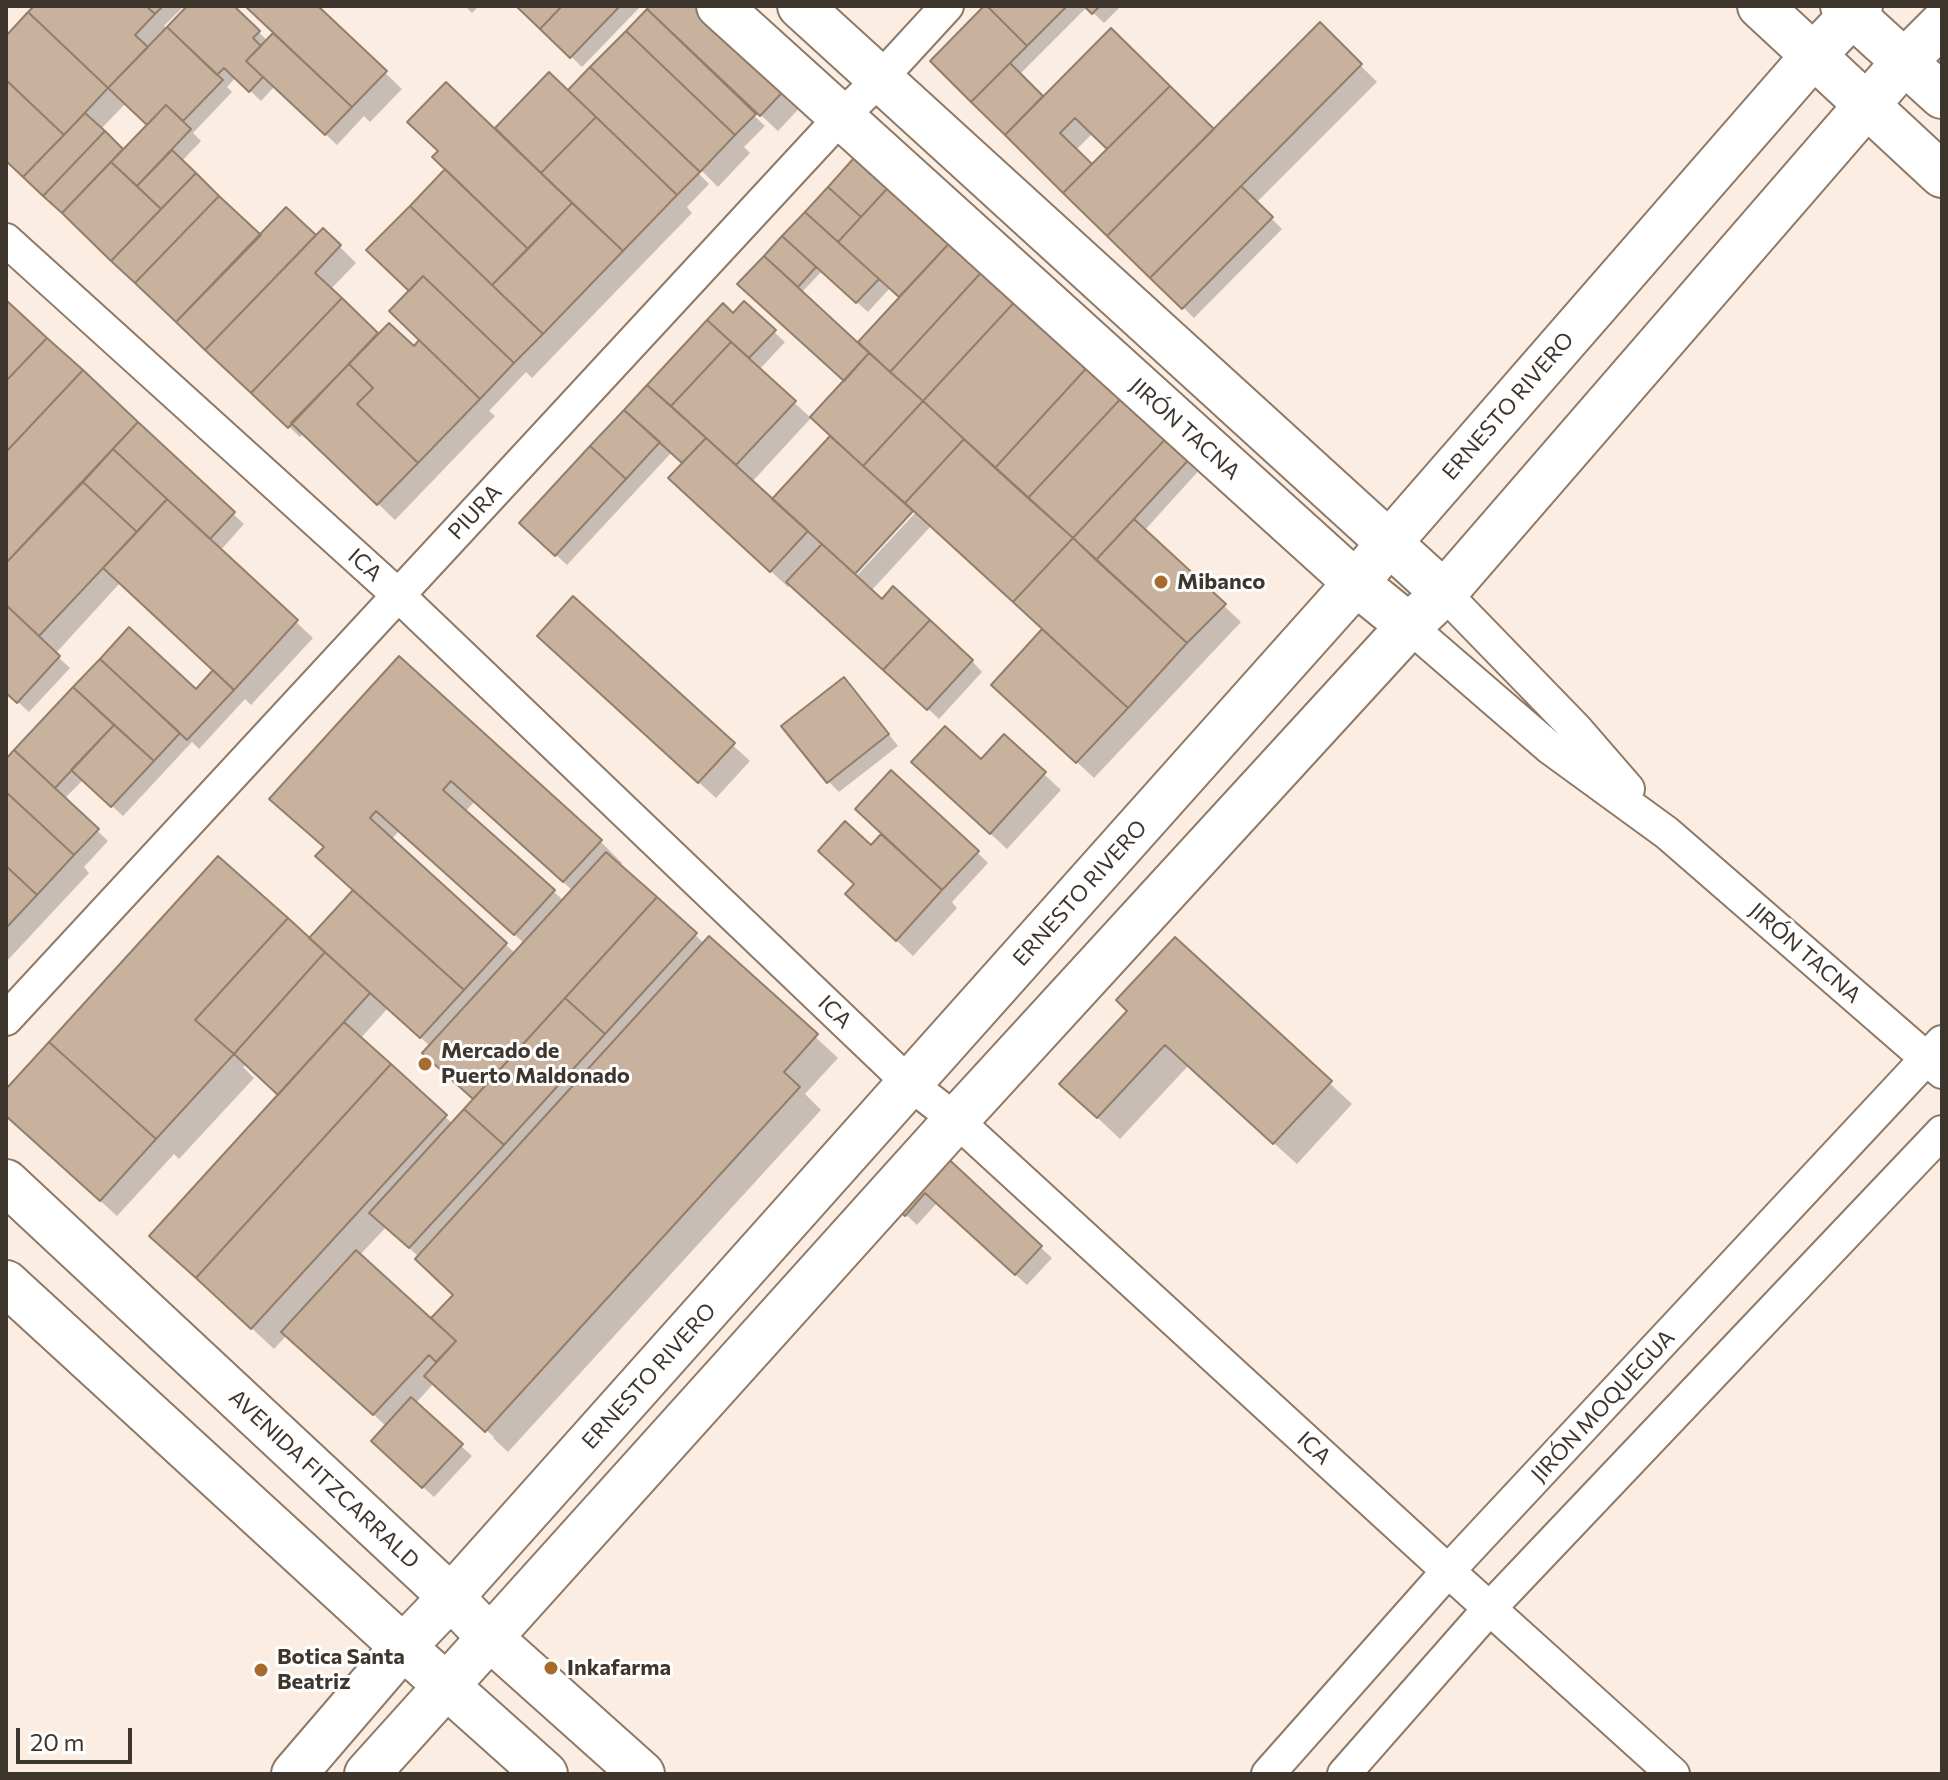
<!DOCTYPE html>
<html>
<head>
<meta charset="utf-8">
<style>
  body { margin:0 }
  #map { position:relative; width:1948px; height:1780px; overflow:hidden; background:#fbede1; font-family:Commissioner,sans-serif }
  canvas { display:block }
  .frame { position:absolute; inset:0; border:8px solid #3e352d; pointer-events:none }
  .scale { position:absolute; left:16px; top:1728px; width:116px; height:36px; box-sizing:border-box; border:4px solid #3e352d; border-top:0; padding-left:10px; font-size:24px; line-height:28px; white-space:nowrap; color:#3e352d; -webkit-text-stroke:6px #fff; paint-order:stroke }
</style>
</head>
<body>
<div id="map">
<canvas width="1948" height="1780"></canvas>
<div class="frame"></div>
<div class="scale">20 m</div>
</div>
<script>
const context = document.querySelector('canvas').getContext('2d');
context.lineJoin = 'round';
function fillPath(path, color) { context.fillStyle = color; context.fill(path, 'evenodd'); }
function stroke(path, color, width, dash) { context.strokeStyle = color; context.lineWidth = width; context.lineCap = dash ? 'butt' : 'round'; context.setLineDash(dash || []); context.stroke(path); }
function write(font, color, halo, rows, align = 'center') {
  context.font = font + ' Commissioner,sans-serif'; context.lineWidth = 6; context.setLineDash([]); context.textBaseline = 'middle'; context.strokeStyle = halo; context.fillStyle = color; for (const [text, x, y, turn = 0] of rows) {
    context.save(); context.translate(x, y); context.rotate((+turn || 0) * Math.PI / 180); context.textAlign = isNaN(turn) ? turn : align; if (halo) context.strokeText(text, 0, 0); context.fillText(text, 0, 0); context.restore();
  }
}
fillPath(new Path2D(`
  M 37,6 L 184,6 L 164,26 L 168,30 L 191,6 L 231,6 L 268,41 L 276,33 L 248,6 L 315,6 L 402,89 L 370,122 L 364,116 L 337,145 L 275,86 L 261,101 L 236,77 L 227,87 L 232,92 L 193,133 L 201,141 L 181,162 L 260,237 L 287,210 L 316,238 L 323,230 L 356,263 L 330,290 L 379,336 L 414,349 L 422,340 L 411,291 L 506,142 L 569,93 L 652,6 L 806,101 L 778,131 L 708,66 L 706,69 L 765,126 L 744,147 L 750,153 L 718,187 L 698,167 L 698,173 L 709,184 L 687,207 L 692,213 L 532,378 L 526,372 L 489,411 L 495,416 L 395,520 L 304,433 L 300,437 L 6,159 L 6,39 ZM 126,103 L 149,125 L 123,152 L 100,130 Z
  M 465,6 L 479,6 L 472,13 Z
  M 519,6 L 641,6 L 582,67 Z
  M 988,6 L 1121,6 L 1104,23 L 1087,7 L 1019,75 L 1043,99 L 1214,132 L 1320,25 L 1377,82 L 1256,203 L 1282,229 L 1194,318 L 933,61 ZM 1093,133 L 1110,149 L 1092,167 L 1075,151 Z
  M 862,152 L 1203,466 L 1144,531 L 1241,622 L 1094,778 L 994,685 L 1045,630 L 931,526 L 871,591 L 972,661 L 982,672 L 939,719 L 791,583 L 788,587 L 687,494 L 685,463 L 672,452 L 567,565 L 522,523 L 723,306 L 734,316 L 774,332 L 785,342 L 759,370 L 811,418 L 752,482 L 773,501 L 833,436 L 846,381 L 740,284 ZM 822,271 L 868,312 L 890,288 L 901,298 L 858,345 L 801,293 ZM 913,509 L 916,512 L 850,583 L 847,580 Z
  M 6,303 L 244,524 L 220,551 L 313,638 L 251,705 L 245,699 L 199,749 L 192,742 L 123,816 L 83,780 L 64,799 L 108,841 L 84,867 L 89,873 L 6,962 L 6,762 L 129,630 L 196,692 L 215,671 L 120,583 L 55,654 L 70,668 L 29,712 L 6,691 Z
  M 573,599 L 750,761 L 716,798 L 556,652 Z
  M 399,659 L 600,841 L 622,863 L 619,866 L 705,944 L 710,939 L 838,1058 L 805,1094 L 821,1110 L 508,1452 L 493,1438 L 494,1437 L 434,1383 L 415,1404 L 472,1456 L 434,1497 L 384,1452 L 387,1427 L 287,1335 L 274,1349 L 214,1293 L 280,1095 L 246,1064 L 243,1067 L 254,1078 L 179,1159 L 174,1154 L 117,1216 L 6,1115 L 6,1092 L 309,940 L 354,891 L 325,848 L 294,820 ZM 474,802 L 573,891 L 564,901 L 465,812 ZM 399,831 L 525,944 L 516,954 L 391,840 ZM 388,1008 L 431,1047 L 442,1069 L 475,1100 L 453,1124 L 360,1039 ZM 386,1227 L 419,1257 L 455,1296 L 438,1328 L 359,1256 Z
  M 854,690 L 898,746 L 839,792 L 828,781 Z
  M 1004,737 L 1061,790 L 1007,849 L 930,778 L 982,762 Z
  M 884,834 L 978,853 L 988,863 L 952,902 L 957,908 L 913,956 L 864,910 L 856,885 L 871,848 Z
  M 1175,940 L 1352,1104 L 1297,1164 L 1188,1066 L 1120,1139 L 1084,1105 L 1130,1011 Z
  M 941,1155 L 1052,1258 L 1027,1285 L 937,1203 L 917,1225 L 895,1204 Z`), '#0003');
const building = new Path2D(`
  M 34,6 L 146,6 L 155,14 L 135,35 L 148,47 L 108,88 L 28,12 Z
  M 146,6 L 163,6 L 155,14 Z
  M 187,6 L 234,6 L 260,31 L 253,38 L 261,46 L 246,61 L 263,77 L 249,92 L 224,68 L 217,75 L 167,27 Z
  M 245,6 L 318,6 L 387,71 L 352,107 Z
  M 516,6 L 562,6 L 540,29 Z
  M 562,6 L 620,6 L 570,58 L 540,29 Z
  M 649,6 L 709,6 L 791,83 L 760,116 L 647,9 Z
  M 984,6 L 987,6 L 1027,46 L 971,102 L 930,61 Z
  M 987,6 L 1067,6 L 1027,46 Z
  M 1084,6 L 1100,6 L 1092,14 Z
  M 647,9 L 756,114 L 735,135 L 626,31 Z
  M 28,12 L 108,88 L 64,135 L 6,80 L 6,36 Z
  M 1320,22 L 1362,64 L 1150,278 L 1107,236 Z
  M 167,27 L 223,80 L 183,121 L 166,105 L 147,125 L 108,88 Z
  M 1111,28 L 1170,86 L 1107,149 L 1075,118 L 1060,133 L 1092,164 L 1063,193 L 1005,135 Z
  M 626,31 L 735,135 L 700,172 L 590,67 Z
  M 273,33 L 352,107 L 325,135 L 246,61 Z
  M 1010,63 L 1043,96 L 1005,135 L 971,102 Z
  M 590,67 L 700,172 L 677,195 L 568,90 Z
  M 549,72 L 596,117 L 541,173 L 495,128 Z
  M 6,80 L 64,135 L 23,177 L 6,161 Z
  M 446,82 L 572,203 L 528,249 L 432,157 L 438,151 L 407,122 Z
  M 1170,86 L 1214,129 L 1107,236 L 1063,193 Z
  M 166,105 L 191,129 L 137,186 L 111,162 Z
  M 85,113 L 105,131 L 43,196 L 23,177 Z
  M 596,117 L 677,195 L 623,251 L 541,173 Z
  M 105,131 L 123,149 L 62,213 L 43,196 Z
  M 862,149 L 895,180 L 861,217 L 828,187 Z
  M 172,150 L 196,173 L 161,209 L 137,186 Z
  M 111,162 L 161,209 L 111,261 L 62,213 Z
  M 445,169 L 528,249 L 492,285 L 410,206 Z
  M 196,173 L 219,196 L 135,283 L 111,261 Z
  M 895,180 L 956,236 L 899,297 L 838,242 Z
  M 1241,186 L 1273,217 L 1182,309 L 1150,278 Z
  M 828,187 L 861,217 L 838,242 L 805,212 Z
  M 219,196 L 261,235 L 176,322 L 135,283 Z
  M 572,203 L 623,251 L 543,334 L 492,285 Z
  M 410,206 L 543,334 L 514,363 L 423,276 L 409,291 L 366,250 Z
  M 286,207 L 316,235 L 205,350 L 176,322 Z
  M 805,212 L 879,279 L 856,303 L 782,236 Z
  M 323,228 L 341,245 L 315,273 L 342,298 L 251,393 L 205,350 Z
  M 782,236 L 816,267 L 798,287 L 764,256 Z
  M 956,236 L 988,265 L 890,372 L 858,342 Z
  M 764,256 L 869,353 L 844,381 L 737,284 Z
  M 988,265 L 1021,295 L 923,401 L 890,372 Z
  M 423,276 L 514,363 L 480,399 L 389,311 Z
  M 1021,295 L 1093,361 L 995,468 L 923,401 Z
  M 342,298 L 378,333 L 288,428 L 251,393 Z
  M 6,300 L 47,338 L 6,381 Z
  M 744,301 L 776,330 L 749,358 L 707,320 L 723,303 L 733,313 Z
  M 707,320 L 731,342 L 671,406 L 647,385 Z
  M 389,323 L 414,346 L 419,340 L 480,399 L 418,463 L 357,404 L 373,388 L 349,364 Z
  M 47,338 L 83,370 L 6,452 L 6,381 Z
  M 731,342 L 796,401 L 736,465 L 671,406 Z
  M 869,353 L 923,401 L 863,466 L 810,417 Z
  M 1093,361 L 1127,392 L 1028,498 L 995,468 Z
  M 349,364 L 373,388 L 357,404 L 418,463 L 377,505 L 291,423 Z
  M 83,370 L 138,422 L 6,563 L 6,452 Z
  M 647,385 L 706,438 L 682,463 L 624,410 Z
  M 1127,392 L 1171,433 L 1073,538 L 1028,498 Z
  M 923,401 L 964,439 L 905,503 L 863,466 Z
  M 624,410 L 660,442 L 626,479 L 590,446 Z
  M 138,422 L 235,512 L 210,539 L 113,449 Z
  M 1171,433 L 1194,454 L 1096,560 L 1073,538 Z
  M 830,436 L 913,511 L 855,574 L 772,499 Z
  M 706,438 L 808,531 L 770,572 L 668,478 Z
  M 964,439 L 1073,538 L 1013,602 L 905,503 Z
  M 590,446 L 626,479 L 555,556 L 519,523 Z
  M 113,449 L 167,499 L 137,532 L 83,482 Z
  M 83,482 L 137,532 L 39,636 L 6,605 L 6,563 Z
  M 167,499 L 298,620 L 234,690 L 103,568 Z
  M 1134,519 L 1226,604 L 1187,643 L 1096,560 Z
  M 1073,538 L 1187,643 L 1128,708 L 1013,602 Z
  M 822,544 L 882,599 L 893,586 L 930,620 L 883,670 L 786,582 Z
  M 573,596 L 735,743 L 698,783 L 537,636 Z
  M 6,605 L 60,656 L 17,703 L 6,693 Z
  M 930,620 L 973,660 L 927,710 L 883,670 Z
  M 129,627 L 196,689 L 213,670 L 234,690 L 187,740 L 100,659 Z
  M 1042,629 L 1128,708 L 1076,763 L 991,685 Z
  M 399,656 L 602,840 L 563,882 L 451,781 L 443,790 L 555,890 L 514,935 L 376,811 L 370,818 L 507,943 L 464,990 L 315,856 L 324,847 L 269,799 Z
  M 100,659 L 180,733 L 154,761 L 73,687 Z
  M 844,677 L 889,734 L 827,783 L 781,726 Z
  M 73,687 L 114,725 L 55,788 L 14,750 Z
  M 114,725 L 154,761 L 111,807 L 71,770 Z
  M 945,726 L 981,759 L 1004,734 L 1046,772 L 990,834 L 911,762 Z
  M 14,750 L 99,829 L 74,855 L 6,792 L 6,759 Z
  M 891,770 L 979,851 L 942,890 L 855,809 Z
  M 6,792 L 74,855 L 37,895 L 6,866 Z
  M 845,821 L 871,845 L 881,834 L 942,890 L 896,941 L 845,894 L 854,884 L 818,851 Z
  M 606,852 L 657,897 L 473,1099 L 422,1053 Z
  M 218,856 L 288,918 L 195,1020 L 234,1054 L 156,1139 L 49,1042 Z
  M 6,866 L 37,895 L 6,928 Z
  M 353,890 L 464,990 L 420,1038 L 309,938 Z
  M 657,897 L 697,933 L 605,1034 L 565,998 Z
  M 288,918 L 325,952 L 234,1054 L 195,1020 Z
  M 709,936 L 818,1034 L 784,1072 L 800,1087 L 485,1432 L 424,1376 L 456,1341 L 431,1318 L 453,1295 L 415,1259 Z
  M 1175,937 L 1332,1081 L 1273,1144 L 1165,1045 L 1097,1118 L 1059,1084 L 1127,1011 L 1116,1000 Z
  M 325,952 L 370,993 L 278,1095 L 234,1054 Z
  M 565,998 L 605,1034 L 504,1145 L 464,1109 Z
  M 344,1022 L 391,1064 L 196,1278 L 149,1236 Z
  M 49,1042 L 156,1139 L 100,1201 L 6,1116 L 6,1089 Z
  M 391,1064 L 447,1115 L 251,1329 L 196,1278 Z
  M 464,1109 L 504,1145 L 409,1248 L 369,1213 Z
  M 941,1152 L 1042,1246 L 1015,1275 L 925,1193 L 905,1216 L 893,1204 Z
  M 356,1250 L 456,1341 L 436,1362 L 429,1355 L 373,1415 L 281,1332 Z
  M 411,1397 L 463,1444 L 422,1488 L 371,1441 Z`);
fillPath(building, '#c8b29e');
stroke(building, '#937e6c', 2);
const street = new Path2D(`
  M 6,240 L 398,595 L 910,1084 L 956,1120 L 1448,1571 L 1673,1774
  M 1444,593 L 1576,729 L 1628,789
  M 1409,626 L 1549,747 L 1667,833 L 1942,1072
  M 6,1019 L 841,117 L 879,80 L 947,6
  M 1268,1774 L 1448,1571 L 1942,1042
  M 1344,1774 L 1489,1609 L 1942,1132`);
const secondary = new Path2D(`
  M 719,6 L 1356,583 L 1409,626
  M 800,6 L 1444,593
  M 1760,6 L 1942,175
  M 1843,6 L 1942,96
  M 6,1182 L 451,1597 L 490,1638 L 642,1774
  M 6,1283 L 403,1647 L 545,1774
  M 294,1774 L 403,1647 L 451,1597 L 1356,583 L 1388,544 L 1814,55 L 1860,6
  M 367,1774 L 956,1120 L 1409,626 L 1444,593 L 1905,61 L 1942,24`);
stroke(street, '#8e7967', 36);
stroke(secondary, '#8e7967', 48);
stroke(street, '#fff', 32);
stroke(secondary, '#fff', 44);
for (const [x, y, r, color] of [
  [1161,582,8,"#a76b2d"],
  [425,1064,8,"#a76b2d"],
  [551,1668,8,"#a76b2d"],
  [261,1670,8,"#a76b2d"]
]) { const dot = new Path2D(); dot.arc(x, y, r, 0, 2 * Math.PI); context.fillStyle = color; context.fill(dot); stroke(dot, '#fff', 3); }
write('22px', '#3e352d', '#fff', [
  ["ERNESTO RIVERO",1508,406,-49],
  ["JIRÓN TACNA",1185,429,42],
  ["PIURA",475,512,-47],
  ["ICA",365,565,42],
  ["ERNESTO RIVERO",1080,893,-48],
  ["JIRÓN TACNA",1805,953,41],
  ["ICA",835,1012,44],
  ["ERNESTO RIVERO",649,1376,-48],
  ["JIRÓN MOQUEGUA",1603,1406,-47],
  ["ICA",1314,1448,43],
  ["AVENIDA FITZCARRALD",324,1479,43]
]);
write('bold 22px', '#3e352d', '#fff', [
  ["Mibanco",1177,582],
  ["Mercado de",441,1051],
  ["Puerto Maldonado",441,1076],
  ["Botica Santa",277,1657],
  ["Beatriz",277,1682],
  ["Inkafarma",567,1668]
], 'left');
</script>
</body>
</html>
